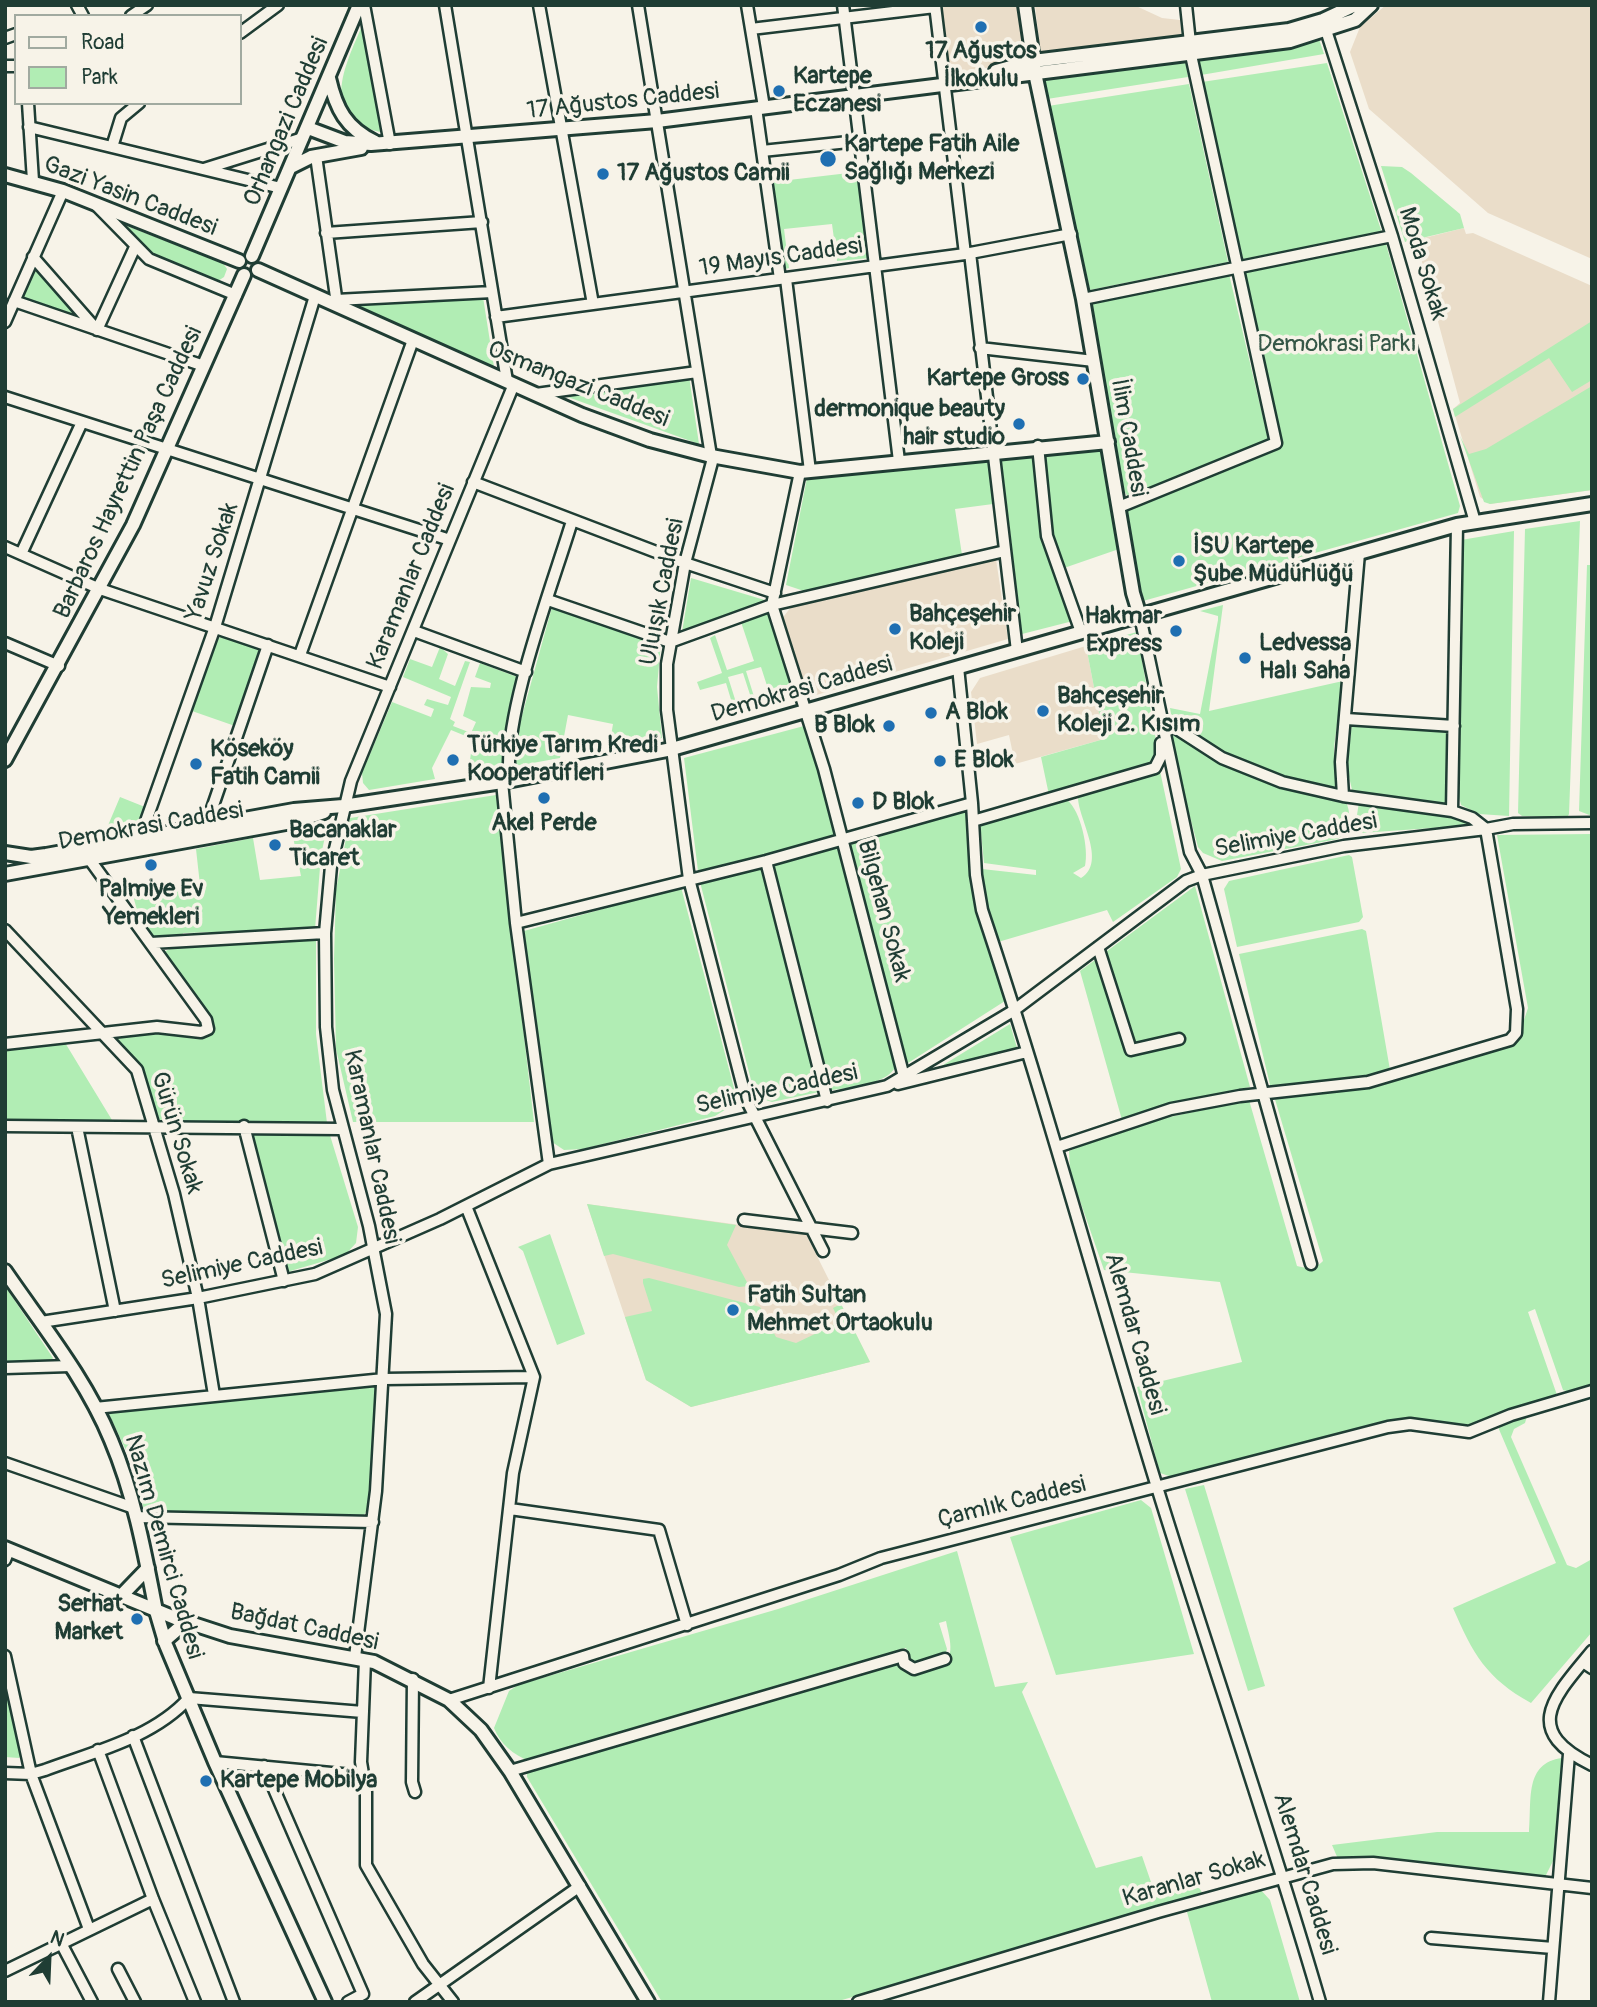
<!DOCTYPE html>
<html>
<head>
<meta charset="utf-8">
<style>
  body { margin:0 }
  #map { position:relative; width:1597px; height:2007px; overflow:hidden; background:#f7f3e8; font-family:Pangolin,sans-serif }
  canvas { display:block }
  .frame { position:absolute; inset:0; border:7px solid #1f3d34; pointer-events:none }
  .legend { position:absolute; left:14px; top:14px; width:228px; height:91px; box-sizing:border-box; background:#f7f3e8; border:2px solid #a1aaa0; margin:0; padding:9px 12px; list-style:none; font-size:21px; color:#1f3d34 }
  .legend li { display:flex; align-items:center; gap:14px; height:35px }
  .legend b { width:35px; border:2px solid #a1aaa0 }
  .north { position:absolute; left:14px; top:1923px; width:70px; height:70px; -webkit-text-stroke:5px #f7f3e8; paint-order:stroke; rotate:23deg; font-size:19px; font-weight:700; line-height:28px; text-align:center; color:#1f3d34 }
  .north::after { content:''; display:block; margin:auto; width:24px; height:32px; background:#1f3d34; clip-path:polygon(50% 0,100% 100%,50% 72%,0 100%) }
</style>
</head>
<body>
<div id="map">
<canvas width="1597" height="2007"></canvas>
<div class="frame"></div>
<ul class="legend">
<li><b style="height:9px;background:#f7f3e8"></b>Road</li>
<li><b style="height:19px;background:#b1edb4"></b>Park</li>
</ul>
<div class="north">N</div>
</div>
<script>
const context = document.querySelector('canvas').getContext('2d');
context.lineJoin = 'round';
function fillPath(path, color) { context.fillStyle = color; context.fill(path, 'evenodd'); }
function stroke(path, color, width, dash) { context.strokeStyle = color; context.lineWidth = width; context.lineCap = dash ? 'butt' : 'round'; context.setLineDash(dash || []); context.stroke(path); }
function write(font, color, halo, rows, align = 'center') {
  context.font = font + ' Pangolin,sans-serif'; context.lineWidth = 7; context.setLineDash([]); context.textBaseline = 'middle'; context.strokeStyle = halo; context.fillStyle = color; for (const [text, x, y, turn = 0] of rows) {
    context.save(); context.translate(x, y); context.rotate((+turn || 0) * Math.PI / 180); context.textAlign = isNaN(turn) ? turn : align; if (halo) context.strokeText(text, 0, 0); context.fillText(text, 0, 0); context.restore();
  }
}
fillPath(new Path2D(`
  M 939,5 L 1017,5 L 1025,48 L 1021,58 L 1014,63 L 947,75 Z
  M 1035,5 L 1134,5 L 1162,18 L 1180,20 L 1182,40 L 1041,56 Z
  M 1386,5 L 1592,5 L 1592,259 L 1488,213 L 1369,109 L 1350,52 L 1360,27 Z
  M 1464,228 L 1466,234 L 1473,233 L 1592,286 L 1592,490 L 1490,504 L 1480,497 L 1453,409 L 1460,403 L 1416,240 Z
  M 996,559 L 1008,639 L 806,698 L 781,620 L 791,607 Z
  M 1086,646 L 1104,739 L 1015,764 L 1009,735 L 977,744 L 971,692 L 980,678 Z
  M 587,1204 L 806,1234 L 870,1362 L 691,1407 L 646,1380 Z`), '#eaddc9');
fillPath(new Path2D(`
  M 364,21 L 382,127 L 380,132 C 315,118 348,60 364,21 Z
  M 1319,39 L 1324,54 L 1201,75 L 1198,59 L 1265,51 Z
  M 1185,59 L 1188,77 L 1047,99 L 1043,78 Z
  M 1327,63 L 1382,233 L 1243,259 L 1202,82 Z
  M 1189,84 L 1228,262 L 1090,290 L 1048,106 Z
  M 1381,166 L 1402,167 L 1411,173 L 1460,214 L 1464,228 L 1405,242 Z
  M 857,172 L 870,258 L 837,261 L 832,224 L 784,229 L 789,268 L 785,269 L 772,182 Z
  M 127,226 L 223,263 L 227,269 L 224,277 L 218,281 L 149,254 L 124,229 Z
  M 1386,244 L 1460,506 L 1458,513 L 1143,601 L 1130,544 L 1127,508 L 1281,448 L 1244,271 Z
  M 34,265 L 82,316 L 80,318 L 22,299 Z
  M 1229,274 L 1268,439 L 1128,497 L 1124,491 L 1091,304 Z
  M 483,297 L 494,367 L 347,304 Z
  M 1592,321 L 1592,380 L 1572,392 L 1549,358 L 1455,417 L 1453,409 Z
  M 689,376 L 699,444 L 562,395 Z
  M 1592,386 L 1592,490 L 1490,504 L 1484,502 L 1460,436 L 1469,454 L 1486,449 Z
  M 1101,448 L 1119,549 L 1064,568 L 1051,533 L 1044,451 Z
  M 1034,451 L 1042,533 L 1073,621 L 1022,634 L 1001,455 Z
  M 988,458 L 993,504 L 955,509 L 962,555 L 807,592 L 786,585 L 807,478 Z
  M 1580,521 L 1569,814 L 1567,818 L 1522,816 L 1518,813 L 1525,529 Z
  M 1514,531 L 1509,816 L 1479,814 L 1461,805 L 1457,788 L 1461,540 Z
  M 1587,565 L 1592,565 L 1592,816 L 1579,811 Z
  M 691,578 L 768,601 L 682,632 Z
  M 1223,605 L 1209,711 L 1343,681 L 1334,747 L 1336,789 C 1272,783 1218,752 1166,717 L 1171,714 L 1170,708 L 1200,714 L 1218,620 L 1218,616 L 1200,611 Z
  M 552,607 L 661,643 L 657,687 L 662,738 L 609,748 L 613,724 L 568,715 L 560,758 L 516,766 L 517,734 Z
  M 769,612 L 792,686 L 769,692 L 761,667 L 746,671 L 757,706 L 754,707 L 743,673 L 728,677 L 739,712 L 735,713 L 726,683 L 700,690 L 697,682 L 722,673 L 710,638 L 715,635 L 727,670 L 754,661 L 741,622 Z
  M 1137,632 L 1158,752 L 1154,764 L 1049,795 L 1041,757 L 1104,739 L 1086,646 Z
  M 223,635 L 258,647 L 261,652 L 235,726 L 192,711 L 217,640 Z
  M 440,647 L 448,654 L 439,679 L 455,686 L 465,661 L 470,662 L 450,719 L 455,722 L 453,726 L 471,733 L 476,722 L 463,716 L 471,687 L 490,688 L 491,683 L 475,677 L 480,663 L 520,678 L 502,770 L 468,774 L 473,739 L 451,730 L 432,768 L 435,779 L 369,790 L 363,783 L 362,773 L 392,702 L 431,717 L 434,709 L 424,705 L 427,699 L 448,705 L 451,697 L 403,677 L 410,659 L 432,667 Z
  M 1352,723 L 1446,732 L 1449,735 L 1447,807 L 1425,800 L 1353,794 L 1347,768 Z
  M 804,726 L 811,743 L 836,834 L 828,839 L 698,871 L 684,758 Z
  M 1167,730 C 1222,767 1280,788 1345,800 C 1352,813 1351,830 1338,839 L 1222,861 L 1203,853 L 1198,847 Z
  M 1160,771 L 1181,869 L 1177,877 L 1113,922 L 1107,910 L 998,942 L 984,897 L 982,869 L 1036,875 L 1036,870 L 984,863 L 980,823 L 1067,800 C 1081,811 1089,849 1085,866 L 1073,873 L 1081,878 C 1108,862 1077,817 1078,796 Z
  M 496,795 L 534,1122 L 353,1122 L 336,1049 L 334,959 L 336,890 L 350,818 Z
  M 120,797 L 145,807 L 135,830 L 104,835 Z
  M 1359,802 L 1436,812 L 1475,825 L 1361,833 L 1355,828 Z
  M 968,809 L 975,899 L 1005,1001 L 908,1063 L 902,1062 L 848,843 Z
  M 328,823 L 321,855 L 315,929 L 183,933 L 182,935 L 155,937 L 140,921 L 132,892 L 200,885 L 196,849 L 253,838 L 260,880 L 301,876 L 292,832 Z
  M 1592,834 L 1592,1386 L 1574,1393 L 1563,1390 L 1535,1309 L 1528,1312 L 1557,1395 L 1556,1399 L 1469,1428 L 1402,1419 L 1175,1478 L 1160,1473 L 1137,1387 L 1242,1362 L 1220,1282 L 1104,1270 L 1070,1172 L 1069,1151 L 1137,1124 L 1249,1100 L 1297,1266 C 1308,1269 1315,1269 1323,1261 L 1274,1096 L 1364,1085 L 1518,1038 L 1528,1008 L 1497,835 Z
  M 839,844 L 896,1066 C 886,1086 847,1087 827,1091 L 774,867 L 778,862 Z
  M 1349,855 L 1352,857 L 1363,917 L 1359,922 L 1237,947 L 1224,889 L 1229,881 Z
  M 755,868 L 764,871 L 819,1092 L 772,1102 L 759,1098 L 751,1080 L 700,882 Z
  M 1195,886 L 1250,1087 L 1165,1105 L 1122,1120 L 1080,971 Z
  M 681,887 L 734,1088 L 733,1105 L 715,1116 L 583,1149 L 564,1150 L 552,1142 L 524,931 Z
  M 1362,929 L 1366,931 L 1390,1070 L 1359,1080 L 1271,1089 L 1239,954 Z
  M 316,938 L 316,1034 L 327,1123 L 160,1121 L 142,1069 L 114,1035 L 170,1031 L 207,1035 L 215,1029 L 164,952 L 175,946 Z
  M 1010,1024 L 1018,1051 L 930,1073 Z
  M 64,1041 L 112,1120 L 5,1121 L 5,1047 Z
  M 254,1130 L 329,1132 L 358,1227 L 356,1243 L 345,1255 L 287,1272 L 250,1134 Z
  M 587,1204 L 736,1225 L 727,1245 L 749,1286 L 739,1287 L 613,1254 L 604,1256 Z
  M 550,1234 L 585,1334 L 557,1345 L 523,1251 L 518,1247 Z
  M 649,1278 L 760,1307 L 776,1337 L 796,1343 L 840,1322 L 833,1308 L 841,1304 L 870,1362 L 691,1407 L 646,1380 L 625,1317 L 652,1311 L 643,1283 L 643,1279 Z
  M 5,1286 L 53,1358 L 51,1361 L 5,1363 Z
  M 379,1382 L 369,1507 L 364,1515 L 145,1513 L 130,1459 L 107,1410 Z
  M 1527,1416 L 1525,1423 L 1514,1429 L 1511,1437 L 1567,1565 L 1576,1568 L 1592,1559 L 1592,1632 L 1531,1703 C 1486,1678 1473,1654 1453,1608 L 1556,1563 L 1498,1427 Z
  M 1204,1485 L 1265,1686 L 1248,1691 L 1185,1489 Z
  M 1141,1500 L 1151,1508 L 1194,1654 L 1056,1675 L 1010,1537 Z
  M 957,1551 L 995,1687 L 1028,1682 L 1022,1692 L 1096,1868 L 1142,1856 L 1152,1885 L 1187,1878 L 1194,1879 L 1204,1896 L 835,2002 L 662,2002 L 527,1777 L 527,1771 L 898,1663 L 911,1673 C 918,1674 926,1671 933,1669 C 958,1661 950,1642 946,1621 L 939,1623 L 947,1649 L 945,1655 L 912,1665 L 906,1648 L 529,1761 C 514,1755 500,1744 494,1728 L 509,1691 L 518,1685 L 778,1609 Z
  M 5,1681 L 22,1754 L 19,1758 L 5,1757 Z
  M 1562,1758 L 1553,1861 L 1545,1877 L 1338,1859 L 1332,1845 L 1437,1832 L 1529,1832 C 1532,1800 1524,1763 1562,1758 Z
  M 1260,1889 L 1270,1900 L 1300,2002 L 1212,2002 L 1187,1912 Z`), '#b1edb4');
const minor = new Path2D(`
  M 77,5 L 83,16
  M 364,5 L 390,144
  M 445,5 L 507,381
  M 539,5 L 593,304
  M 638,5 L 712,462 L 685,563 L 667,664 L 667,710 L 689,879 L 746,1099 L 823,1251
  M 747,5 L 764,107
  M 843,5 L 899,461
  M 935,5 L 965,254
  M 1186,5 L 1190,43
  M 131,16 L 147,5
  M 1324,24 L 1392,236 L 1475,522
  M 751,29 L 935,7
  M 240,33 L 278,5
  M 5,38 L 16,34
  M 5,66 L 16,66
  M 28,103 L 33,181
  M 756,108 L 780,279
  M 29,127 L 281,188
  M 112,147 L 121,118 L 139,103
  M 762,151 L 858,141
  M 316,156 L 337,304
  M 204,169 L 303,138
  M 95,204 L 149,259 L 236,295
  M 326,233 L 482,222
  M 970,253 L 1017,651
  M 33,257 L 97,330 L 135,247
  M 786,279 L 810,471
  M 1083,299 L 1392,236
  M 336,300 L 492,292
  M 14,301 L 204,366
  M 496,317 L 965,254 L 1071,234
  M 5,322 L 63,191
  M 980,348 L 1094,361
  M 536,394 L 697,372
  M 5,397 L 450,540
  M 1038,446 L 1047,536 L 1081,632
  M 800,472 L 772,605 L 824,769 L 904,1077
  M 473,482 L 685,563 L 775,593
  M 1119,507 L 1276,443 L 1191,55
  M 5,547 L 100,589 L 390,687
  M 21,554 L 82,422
  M 548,600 L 670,642 L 772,605 L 1005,551
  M 1140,616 L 1190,852 L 1202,875 L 1311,1264
  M 414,631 L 526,672
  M 5,643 L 59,666
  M 300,655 L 413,340
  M 958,667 L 972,803 L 976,875 L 982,910 C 1046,1101 1098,1295 1157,1487 C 1210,1659 1270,1829 1320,2002
  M 1160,718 L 1222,758 L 1282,782 L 1343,796 L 1452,811 L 1472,818 L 1486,829 L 1513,824 L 1592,823
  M 1346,719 L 1454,726
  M 510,780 C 501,719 553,584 572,521
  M 502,782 L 516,923 L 549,1164
  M 1343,796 L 1341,762 L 1359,553
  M 1452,811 L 1457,525
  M 973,821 L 1155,768 L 1161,756 L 1161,743
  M 206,826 L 268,645
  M 140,838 L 215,627 L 315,296
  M 766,861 L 827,1101
  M 516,923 L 766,861 L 972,803
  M 5,930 L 137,1070 L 174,1194 L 198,1298 L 214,1395
  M 151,943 L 325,933
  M 1098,947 L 1131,1050 L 1179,1039
  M 5,1044 L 157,1027 L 201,1032 L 208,1029 L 206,1020 L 90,860
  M 898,1084 L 1027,1052
  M 5,1126 L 341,1129
  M 244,1126 L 284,1281
  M 77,1127 L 115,1311
  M 466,1206 L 534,1377 L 513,1473 L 489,1688
  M 744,1220 L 852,1233
  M 41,1322 L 198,1298 L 315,1274 L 440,1219 L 549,1164 L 887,1086 L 1013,1011 L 1186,881 L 1202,875 L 1344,846 L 1486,829 L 1517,1009 L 1516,1033 L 1510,1040 L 1368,1082 L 1240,1096 L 1171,1109 L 1057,1147
  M 5,1368 L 70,1366
  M 95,1408 L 384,1379 L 534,1377
  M 5,1463 L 134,1508
  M 510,1509 L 659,1530 L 687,1625
  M 136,1517 L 373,1522
  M 5,1560 L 9,1550
  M 1592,1651 C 1554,1697 1520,1730 1592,1765
  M 5,1656 L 31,1774 L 89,1929
  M 355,1657 L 376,1491 L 386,1314 L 369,1226 L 333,1090 L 326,1027 L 325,933 L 331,866 L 351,781 L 514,384
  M 365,1660 L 361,1762 L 366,1792 L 366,1865 L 423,1964 L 453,2002
  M 1583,1662 L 1592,1668
  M 413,1679 L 412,1782 L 415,1792
  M 449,1700 L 839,1575 L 881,1558 L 1388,1427 L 1410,1424 L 1469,1432 L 1511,1415 L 1592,1391
  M 133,1736 L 234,2002
  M 98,1750 L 153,1899 L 195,2002
  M 215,1762 L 363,1776
  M 264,1766 L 363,1994 L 348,2002
  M 510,1771 L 903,1656 L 904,1663 L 914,1669 L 945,1659
  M 5,1773 L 31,1774 L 45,1770 C 93,1752 153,1738 189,1698 L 363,1712
  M 1431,1938 L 1553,1948
  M 61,1943 L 92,2002
  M 118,1969 L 135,2002
  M 5,1971 L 153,1899
  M 415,2002 L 580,1886
  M 858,2002 L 1158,1912 L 1333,1864 L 1373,1863 L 1592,1888
  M 1549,2002 L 1569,1754`);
const tertiary = new Path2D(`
  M 1025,5 L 1035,73 L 1083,299 L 1133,593 L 1140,616
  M 996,71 L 1033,61 L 1289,30 L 1323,20 L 1355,5
  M 329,78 C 336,109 346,128 375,142
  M 308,128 L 345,142 L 371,144 L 657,121 L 1290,41 L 1355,20 L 1371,5
  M 291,167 L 311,157 L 361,148
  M 5,175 L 63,191 L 239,261
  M 252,256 L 359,5
  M 258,270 L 582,415 L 650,440 L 711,456 L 800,472 L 1108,442
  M 5,760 L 133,525 L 244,275
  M 156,1611 L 166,1645 L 215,1762 L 325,2002
  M 164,1641 L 186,1622`);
const secondary = new Path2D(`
  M 5,853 L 31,857 L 46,855 L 294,810 L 343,806 L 502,782 L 672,749 L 1457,525 L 1592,504
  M 5,874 L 297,821 L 324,812
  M 5,1271 C 42,1325 86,1379 111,1440 C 134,1494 145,1554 156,1611
  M 5,1548 L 175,1618 L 230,1636 L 374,1662 L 449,1700 L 481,1730 L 510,1771 L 648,2002
  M 121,1596 L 148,1568`);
stroke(minor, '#1f3d34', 15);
stroke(tertiary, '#1f3d34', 18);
stroke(secondary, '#1f3d34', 18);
stroke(minor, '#f7f3e8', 10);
stroke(tertiary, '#f7f3e8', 12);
stroke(secondary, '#f7f3e8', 12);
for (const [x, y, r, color] of [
  [981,27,7,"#1f6fb2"],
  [779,91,7,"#1f6fb2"],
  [828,159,9,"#1f6fb2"],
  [603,174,7,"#1f6fb2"],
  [1083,379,7,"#1f6fb2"],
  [1019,424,7,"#1f6fb2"],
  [1179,561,7,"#1f6fb2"],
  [895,629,7,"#1f6fb2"],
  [1176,631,7,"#1f6fb2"],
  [1245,658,7,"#1f6fb2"],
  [1043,711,7,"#1f6fb2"],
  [931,713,7,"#1f6fb2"],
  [889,726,7,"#1f6fb2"],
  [453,760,7,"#1f6fb2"],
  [940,761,7,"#1f6fb2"],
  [196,764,7,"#1f6fb2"],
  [544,798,7,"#1f6fb2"],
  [858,803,7,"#1f6fb2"],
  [275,845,7,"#1f6fb2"],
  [151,865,7,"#1f6fb2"],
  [733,1310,7,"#1f6fb2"],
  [137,1619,7,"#1f6fb2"],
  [206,1781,7,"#1f6fb2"]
]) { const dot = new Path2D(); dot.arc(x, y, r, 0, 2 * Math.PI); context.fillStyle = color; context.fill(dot); stroke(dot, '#f7f3e8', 2.5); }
write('bold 24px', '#1f3d34', '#f7f3e8', [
  ["17 Ağustos",981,52,"center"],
  ["İlkokulu",981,80,"center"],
  ["Kartepe",793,77],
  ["Eczanesi",793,105],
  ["Kartepe Fatih Aile",844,145],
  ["Sağlığı Merkezi",844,173],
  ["17 Ağustos Camii",617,174],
  ["Kartepe Gross",1069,379,"right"],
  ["dermonique beauty",1005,410,"right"],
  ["hair studio",1005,438,"right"],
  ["İSU Kartepe",1193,547],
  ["Şube Müdürlüğü",1193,575],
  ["Bahçeşehir",909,615],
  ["Koleji",909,643],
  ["Hakmar",1162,617,"right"],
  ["Express",1162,645,"right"],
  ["Ledvessa",1259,644],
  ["Halı Saha",1259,672],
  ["Bahçeşehir",1057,697],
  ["Koleji 2. Kısım",1057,725],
  ["A Blok",945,713],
  ["B Blok",875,726,"right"],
  ["Türkiye Tarım Kredi",467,746],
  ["Kooperatifleri",467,774],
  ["Köseköy",210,750],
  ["Fatih Camii",210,778],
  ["E Blok",954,761],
  ["D Blok",872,803],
  ["Akel Perde",544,824,"center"],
  ["Bacanaklar",289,831],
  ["Ticaret",289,859],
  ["Palmiye Ev",151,890,"center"],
  ["Yemekleri",151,918,"center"],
  ["Fatih Sultan",747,1296],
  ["Mehmet Ortaokulu",747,1324],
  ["Serhat",123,1605,"right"],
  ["Market",123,1633,"right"],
  ["Kartepe Mobilya",220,1781]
], 'left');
write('24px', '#1f3d34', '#f7f3e8', [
  ["17 Ağustos Caddesi",623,102,-6],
  ["Orhangazi Caddesi",287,122,-67],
  ["Gazi Yasin Caddesi",130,197,21],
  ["19 Mayıs Caddesi",781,258,-8],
  ["Moda Sokak",1422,264,73],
  ["Osmangazi Caddesi",578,385,22],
  ["İlim Caddesi",1128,438,80],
  ["Barbaros Hayrettin Paşa Caddesi",129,473,-65],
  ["Yavuz Sokak",213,562,-72],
  ["Karamanlar Caddesi",412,577,-68],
  ["Uluışık Caddesi",663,592,-79],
  ["Demokrasi Caddesi",802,690,-16],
  ["Demokrasi Caddesi",151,827,-10],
  ["Selimiye Caddesi",1296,836,-10],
  ["Bilgehan Sokak",883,911,75],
  ["Selimiye Caddesi",777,1090,-12],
  ["Gürün Sokak",176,1133,73],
  ["Karamanlar Caddesi",371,1147,78],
  ["Selimiye Caddesi",242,1265,-12],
  ["Alemdar Caddesi",1134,1334,74],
  ["Çamlık Caddesi",1012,1503,-14],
  ["Nazım Demirci Caddesi",163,1547,74],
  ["Bağdat Caddesi",304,1628,12],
  ["Alemdar Caddesi",1304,1874,73],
  ["Karanlar Sokak",1194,1880,-16]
]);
write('24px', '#355747', '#f7f3e8', [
  ["Demokrasi Parkı",1337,345]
]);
</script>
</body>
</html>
